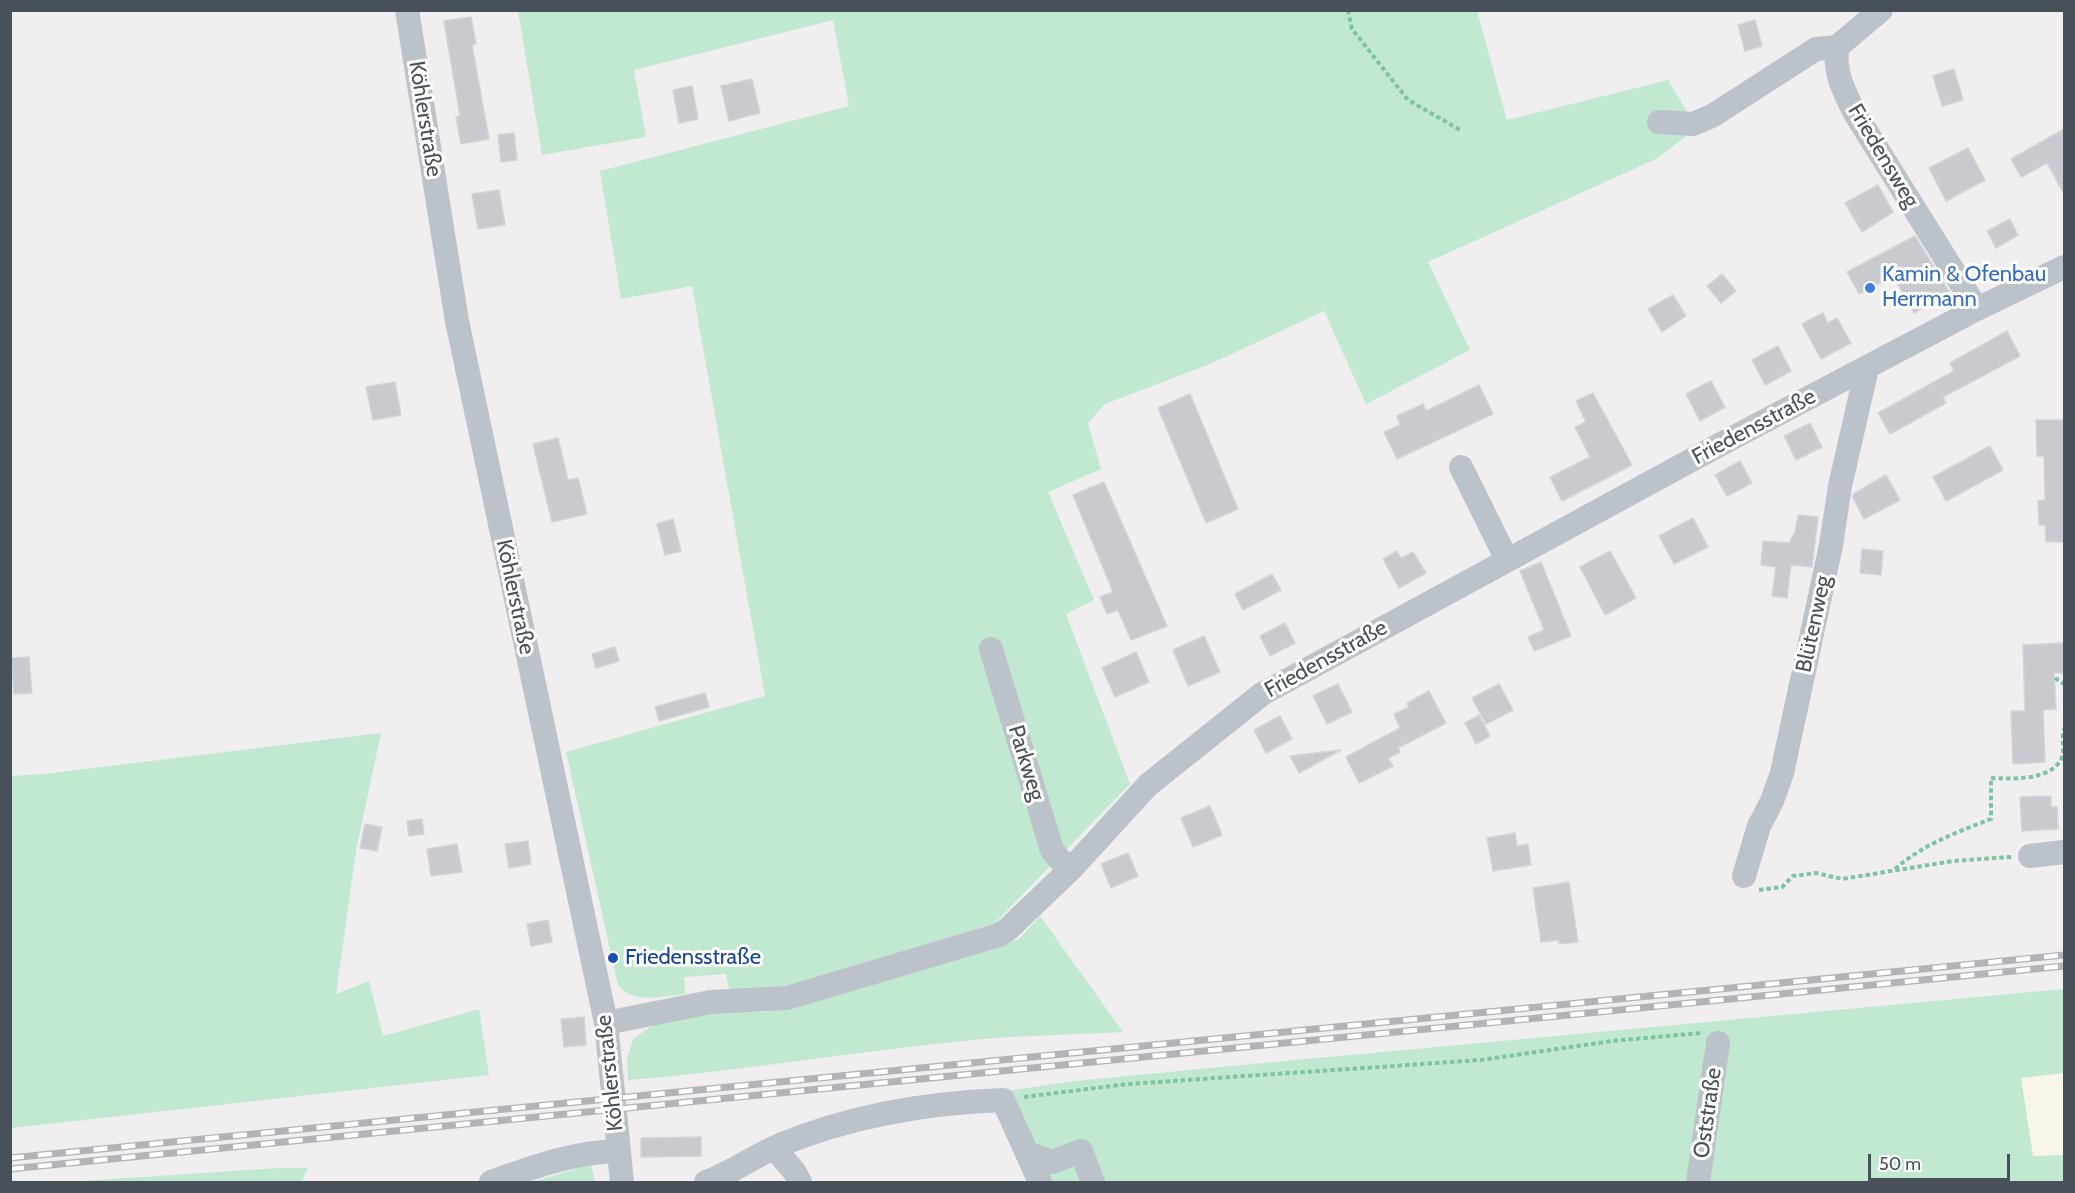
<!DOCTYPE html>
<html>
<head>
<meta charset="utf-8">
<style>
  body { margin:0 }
  #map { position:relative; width:2075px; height:1193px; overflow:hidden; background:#f0eeee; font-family:Cabin,sans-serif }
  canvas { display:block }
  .frame { position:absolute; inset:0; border:12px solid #485159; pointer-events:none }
  .scale { position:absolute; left:1868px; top:1154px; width:142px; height:27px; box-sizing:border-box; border:3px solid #485159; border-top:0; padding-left:8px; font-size:18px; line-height:21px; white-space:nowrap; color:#485159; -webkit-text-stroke:4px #fff; paint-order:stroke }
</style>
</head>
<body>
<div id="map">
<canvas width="2075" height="1193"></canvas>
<div class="frame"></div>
<div class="scale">50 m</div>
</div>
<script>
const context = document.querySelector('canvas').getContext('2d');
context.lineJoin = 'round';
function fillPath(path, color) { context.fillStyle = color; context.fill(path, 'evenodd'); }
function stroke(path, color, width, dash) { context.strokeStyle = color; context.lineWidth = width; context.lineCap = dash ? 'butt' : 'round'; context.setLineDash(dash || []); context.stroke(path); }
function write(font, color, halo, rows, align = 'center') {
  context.font = font + ' Cabin,sans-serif'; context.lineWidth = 6; context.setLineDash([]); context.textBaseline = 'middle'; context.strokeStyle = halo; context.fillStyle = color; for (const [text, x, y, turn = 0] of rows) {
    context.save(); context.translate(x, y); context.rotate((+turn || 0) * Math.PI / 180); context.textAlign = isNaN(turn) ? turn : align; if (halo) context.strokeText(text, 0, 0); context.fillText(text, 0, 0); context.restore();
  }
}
fillPath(new Path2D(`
  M 2064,1073 L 2064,1155 L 2033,1157 L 2021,1078 Z`), '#faf5e9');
fillPath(new Path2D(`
  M 518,11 L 1477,11 L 1507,120 L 1668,80 L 1697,128 L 1656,159 L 1428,262 L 1470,350 L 1366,404 L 1324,311 L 1210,364 L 1105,404 L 1088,423 L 1101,469 L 1048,492 L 1094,600 L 1066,614 L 1130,784 L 994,924 L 841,971 L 773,989 L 729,989 L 726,974 L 684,977 L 685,994 C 662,996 634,1005 618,985 L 566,752 L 765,696 L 692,286 L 621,299 L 600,171 L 849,106 L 833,20 L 634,70 L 646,137 L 542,155 Z
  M 381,733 L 356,851 L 336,994 L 369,981 L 383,1036 L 479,1009 L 489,1075 L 11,1128 L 11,776 L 44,774 Z
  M 1040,916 L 1123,1032 C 1073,1035 1023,1035 973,1040 C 858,1051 743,1071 628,1080 L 627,1059 L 633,1039 L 650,1027 L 676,1017 L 731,1011 L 763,1012 L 807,1004 L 851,987 L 1019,939 Z
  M 2064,989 L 2064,1073 L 2021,1078 L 2033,1156 L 2064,1155 L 2064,1182 L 1034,1182 L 992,1093 L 1075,1081 L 1231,1066 Z
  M 591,1164 L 595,1182 L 533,1182 Z
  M 279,1168 L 308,1168 L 301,1182 L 66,1182 Z`), '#c1e9d1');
const building = new Path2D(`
  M 471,17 L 476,44 L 472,45 L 489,139 L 461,144 L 456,117 L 460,116 L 444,21 Z
  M 1755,20 L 1762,46 L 1745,51 L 1738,25 Z
  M 1954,69 L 1963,100 L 1942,106 L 1933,76 Z
  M 752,79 L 760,113 L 729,121 L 721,86 Z
  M 692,86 L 698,119 L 679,123 L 673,90 Z
  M 2064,129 L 2064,194 L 2047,163 L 2021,177 L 2011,159 Z
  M 514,133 L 517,160 L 501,162 L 498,135 Z
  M 1968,148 L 1985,180 L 1946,201 L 1929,168 Z
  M 1878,185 L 1893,212 L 1862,232 L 1845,203 Z
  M 499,190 L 505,225 L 478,229 L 472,194 Z
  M 2010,219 L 2018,235 L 1996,248 L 1987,231 Z
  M 1915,236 L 1950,293 L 1914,313 L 1893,276 L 1859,294 L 1847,272 Z
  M 1722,274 L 1736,291 L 1721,303 L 1707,286 Z
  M 1673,295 L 1686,316 L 1662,332 L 1648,309 Z
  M 1823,313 L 1828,323 L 1837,318 L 1851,343 L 1821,359 L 1802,324 Z
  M 2007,331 L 2020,356 L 1943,397 L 1946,403 L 1890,434 L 1878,413 L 1954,371 L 1950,363 Z
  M 1778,346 L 1791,371 L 1765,385 L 1752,360 Z
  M 1711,381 L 1725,407 L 1700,421 L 1686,394 Z
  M 395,382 L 401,415 L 373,420 L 366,387 Z
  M 1479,385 L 1493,414 L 1397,459 L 1384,432 L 1400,425 L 1397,416 L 1423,404 L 1426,411 Z
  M 1593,393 L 1632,465 L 1562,501 L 1550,477 L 1590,457 L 1575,427 L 1586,422 L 1576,401 Z
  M 1190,394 L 1238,509 L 1206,523 L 1158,408 Z
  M 2036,420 L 2064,420 L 2064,542 L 2046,542 L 2045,525 L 2039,525 L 2038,501 L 2045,500 L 2044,456 L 2037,456 Z
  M 1810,423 L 1822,447 L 1796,460 L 1784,436 Z
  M 558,438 L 568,480 L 578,478 L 587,514 L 552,522 L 533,444 Z
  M 1990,446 L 2003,470 L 1946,501 L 1933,477 Z
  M 1740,461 L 1752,483 L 1727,496 L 1715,475 Z
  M 1886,475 L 1900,500 L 1864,519 L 1853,498 L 1853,494 Z
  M 1104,482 L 1167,626 L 1131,640 L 1118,610 L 1107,614 L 1100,597 L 1113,592 L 1073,495 Z
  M 1798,515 L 1818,517 L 1812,567 L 1791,565 L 1787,598 L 1772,596 L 1776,567 L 1761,565 L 1763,541 L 1789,543 L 1795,532 Z
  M 1693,518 L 1708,547 L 1674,564 L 1659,536 Z
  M 673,519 L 681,551 L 665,555 L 657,524 Z
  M 1862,549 L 1883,551 L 1881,575 L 1860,573 Z
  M 1397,551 L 1401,558 L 1413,552 L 1426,573 L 1399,588 L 1383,559 Z
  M 1610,551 L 1636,598 L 1605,615 L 1580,567 Z
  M 1541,562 L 1571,636 L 1534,651 L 1528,637 L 1544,630 L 1520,571 Z
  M 1272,574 L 1281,590 L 1243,610 L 1235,594 Z
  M 1285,623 L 1295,643 L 1270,656 L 1260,636 Z
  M 1204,636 L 1220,672 L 1188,686 L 1173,650 Z
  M 2064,643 L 2064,673 L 2054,673 L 2056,709 L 2043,710 L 2045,762 L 2013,764 L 2011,711 L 2025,711 L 2023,645 Z
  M 615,647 L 619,661 L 596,668 L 592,654 Z
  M 1136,652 L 1149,682 L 1115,697 L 1102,668 Z
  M 29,657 L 32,693 L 14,694 L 11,658 Z
  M 1338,684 L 1352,712 L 1327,724 L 1313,696 Z
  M 1499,684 L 1513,710 L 1486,724 L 1472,698 Z
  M 1429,691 L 1446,723 L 1398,748 L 1400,752 L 1388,758 L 1393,766 L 1359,783 L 1346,757 L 1400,728 L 1394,714 L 1409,707 L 1407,703 Z
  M 705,693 L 709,707 L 659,721 L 655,707 Z
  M 1479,715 L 1490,736 L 1476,744 L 1465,723 Z
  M 1280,716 L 1292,739 L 1266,753 L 1254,730 Z
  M 1341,750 L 1299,773 L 1290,756 Z
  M 2051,796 L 2051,807 L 2057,807 L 2058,829 L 2022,831 L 2020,797 Z
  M 1210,806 L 1222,835 L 1193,847 L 1181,818 Z
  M 422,819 L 424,834 L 409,836 L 407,821 Z
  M 365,824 L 382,827 L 377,851 L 360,848 Z
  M 1515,833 L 1517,846 L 1528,844 L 1531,865 L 1493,871 L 1487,838 Z
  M 528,841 L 531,864 L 509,868 L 505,844 Z
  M 457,844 L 462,872 L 431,876 L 427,849 Z
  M 1128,853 L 1138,876 L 1111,888 L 1101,864 Z
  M 1569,882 L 1578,942 L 1559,944 L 1558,940 L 1541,942 L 1533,888 Z
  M 548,920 L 552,942 L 531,946 L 527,924 Z
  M 584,1017 L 586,1045 L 564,1047 L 561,1019 Z
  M 701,1137 L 701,1156 L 641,1157 L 641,1138 Z`);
fillPath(building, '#c9cad0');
stroke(building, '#d3d4d9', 1.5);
stroke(new Path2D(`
  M 1348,10 L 1352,29 L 1408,100 L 1462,131
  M 2055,678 L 2064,684
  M 1895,869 C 1922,845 1957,832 1991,819 L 1991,778 C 2011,779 2053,781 2062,757 C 2065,748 2061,737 2064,729
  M 1759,890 L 1782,887 L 1793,876 L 1816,873 L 1842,879 L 1953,861 L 2011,857
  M 1024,1097 L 1128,1084 L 1481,1060 L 1612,1041 L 1701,1033`), '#7dc4a1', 4, [4.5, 3]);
stroke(new Path2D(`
  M 407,10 L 457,321 L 606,1023 L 622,1182
  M 1881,10 L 1837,47 C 1834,73 1844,92 1856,115 L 1977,309
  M 1659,122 L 1693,124 L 1712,116 L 1816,49 L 1837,47
  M 1461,467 L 1506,558
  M 991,649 L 1052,850 L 1061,861 L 1073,867
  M 2030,856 L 2064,852
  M 1744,876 L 1759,826 L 1772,801 L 1782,773 L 1831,545 L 1840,486 L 1867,368
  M 606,1023 L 711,1002 L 787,998 L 999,935 L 1008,929 L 1073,867 L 1148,785 L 1262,694 L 1721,444 L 1977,309 L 2064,267
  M 774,1148 L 794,1171 L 800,1182
  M 1027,1153 L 1052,1162 L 1081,1151 L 1093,1182
  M 491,1182 C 533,1167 574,1152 618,1151
  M 706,1182 C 732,1173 754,1156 780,1145 C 852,1115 926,1103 1003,1100 L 1040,1182
  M 1698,1182 L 1718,1043`), '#bbc2c9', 24);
const rail = new Path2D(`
  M 10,1158 L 2064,955
  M 10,1169 L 2064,966`);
stroke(rail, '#b1b3b8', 7);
stroke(rail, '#fff', 4.5, [14]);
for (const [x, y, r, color] of [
  [1870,288,6,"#3f7fe0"],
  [613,958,6,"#1a4fb4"]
]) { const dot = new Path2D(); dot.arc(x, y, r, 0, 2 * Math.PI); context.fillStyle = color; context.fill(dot); stroke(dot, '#fff', 2); }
write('22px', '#485159', '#fff', [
  ["Köhlerstraße",425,119,81],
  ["Friedensweg",1883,156,59],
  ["Friedensstraße",1754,427,-28],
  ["Köhlerstraße",515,597,78],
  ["Blütenweg",1814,624,-78],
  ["Friedensstraße",1326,659,-29],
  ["Parkweg",1026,763,73],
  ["Köhlerstraße",610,1073,-96],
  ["Oststraße",1708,1113,-82]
]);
write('22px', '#366cbe', '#fff', [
  ["Kamin & Ofenbau",1882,275],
  ["Herrmann",1882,300]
], 'left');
write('22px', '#164399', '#fff', [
  ["Friedensstraße",625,958]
], 'left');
</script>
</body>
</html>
